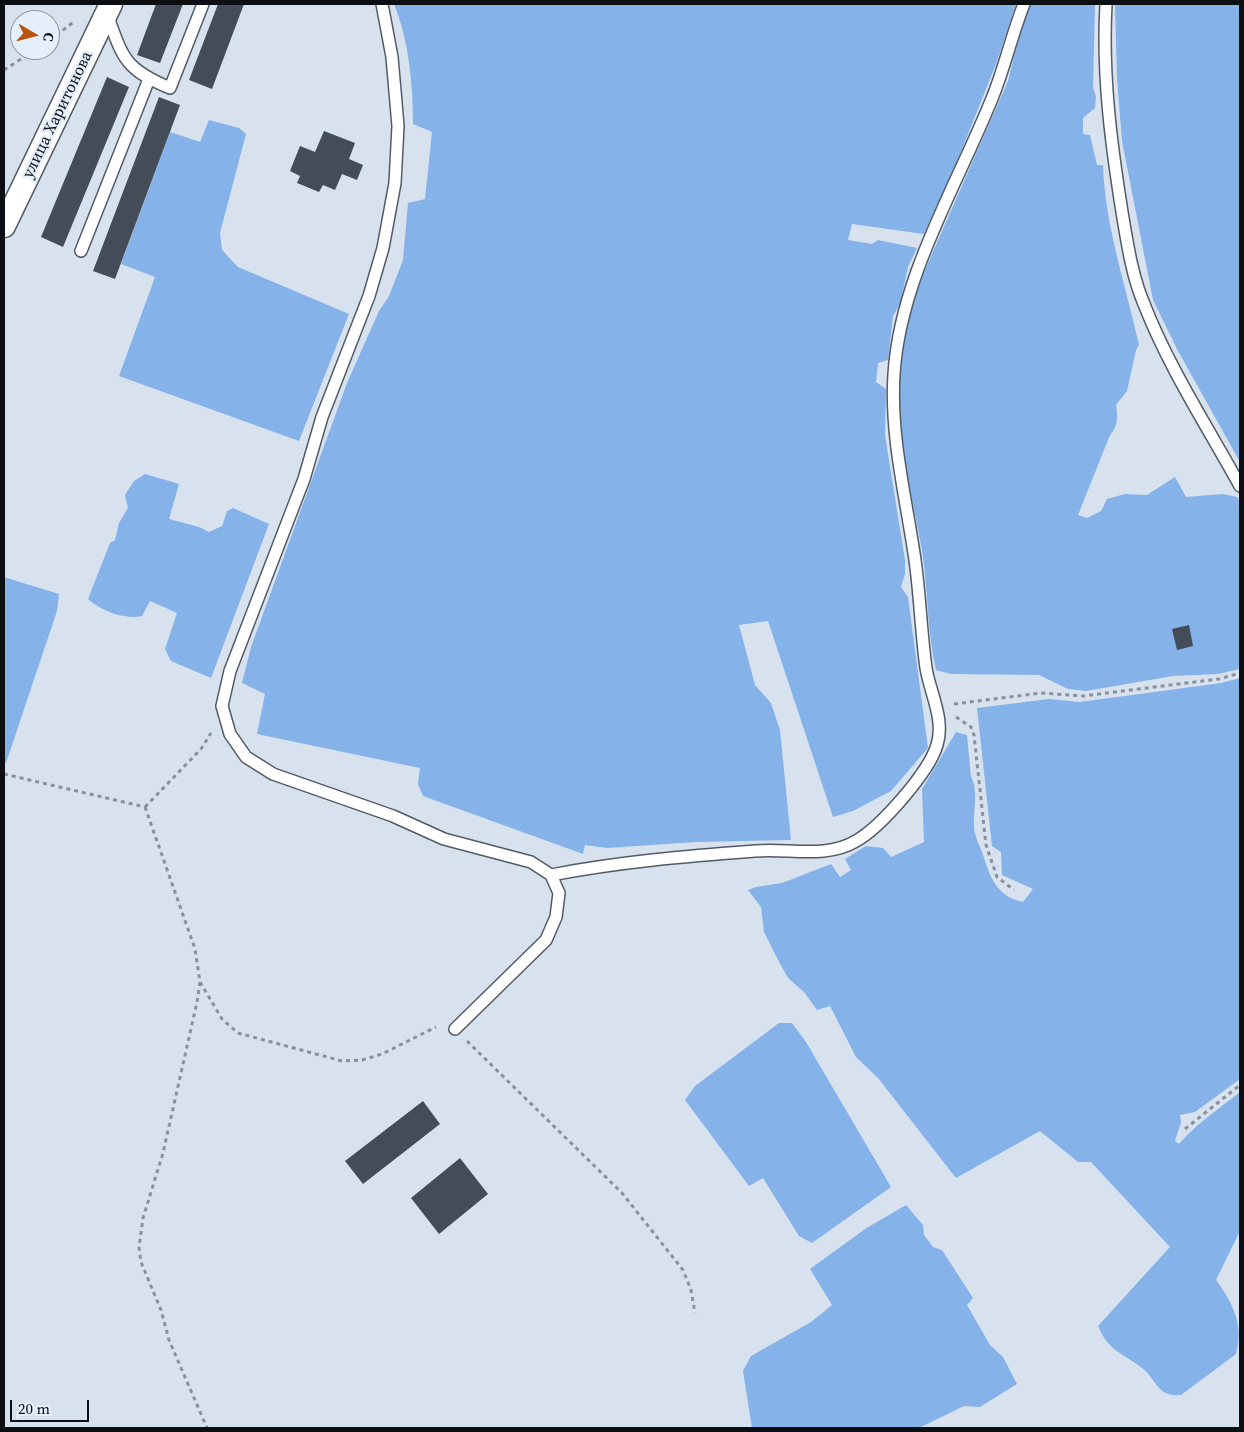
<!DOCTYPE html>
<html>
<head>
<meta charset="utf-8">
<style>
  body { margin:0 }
  #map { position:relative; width:1244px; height:1432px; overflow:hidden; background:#d8e2ef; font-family:"Source Serif 4",serif }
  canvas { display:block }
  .frame { position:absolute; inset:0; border:5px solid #0b0e12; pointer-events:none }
  .north { position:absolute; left:10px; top:10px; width:50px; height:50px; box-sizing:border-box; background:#e5effc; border:1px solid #8e959e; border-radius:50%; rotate:98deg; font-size:14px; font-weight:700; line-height:20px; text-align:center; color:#0b0e12 }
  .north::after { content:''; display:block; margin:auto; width:18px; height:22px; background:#b6560d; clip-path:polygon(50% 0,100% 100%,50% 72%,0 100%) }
  .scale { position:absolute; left:10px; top:1400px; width:79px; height:22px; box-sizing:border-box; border:2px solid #0b0e12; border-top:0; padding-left:6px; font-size:15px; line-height:18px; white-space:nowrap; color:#0b0e12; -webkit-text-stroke:4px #e5effc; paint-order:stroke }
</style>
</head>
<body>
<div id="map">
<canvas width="1244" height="1432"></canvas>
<div class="frame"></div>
<div class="north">С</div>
<div class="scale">20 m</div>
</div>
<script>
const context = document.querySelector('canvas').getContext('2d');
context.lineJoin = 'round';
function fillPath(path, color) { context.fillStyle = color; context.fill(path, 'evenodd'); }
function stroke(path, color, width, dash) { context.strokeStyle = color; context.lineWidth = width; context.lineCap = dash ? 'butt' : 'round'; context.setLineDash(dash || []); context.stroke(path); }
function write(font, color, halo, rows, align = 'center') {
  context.font = font + ' "Source Serif 4",serif'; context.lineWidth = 5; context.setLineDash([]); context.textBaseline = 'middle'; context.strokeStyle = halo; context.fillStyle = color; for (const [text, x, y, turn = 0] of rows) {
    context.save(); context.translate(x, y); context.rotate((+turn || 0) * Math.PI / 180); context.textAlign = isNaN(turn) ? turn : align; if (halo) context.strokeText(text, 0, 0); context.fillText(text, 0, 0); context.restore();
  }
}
fillPath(new Path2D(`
  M 394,4 L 1016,4 L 996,64 L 958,159 L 924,234 L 852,224 L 848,240 L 872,244 L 878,240 L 917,248 L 908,267 L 900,304 L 893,316 L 888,360 L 878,363 L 876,382 L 886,389 L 885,435 L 905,560 L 905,574 L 901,587 L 908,597 L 928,748 L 891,791 L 853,811 L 833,817 L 768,621 L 739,625 L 755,685 L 771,703 L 780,730 L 791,840 L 696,842 L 607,848 L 585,845 L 583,854 L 423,796 L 418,784 L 420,768 L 257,734 L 265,694 L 242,683 L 251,647 L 347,383 L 379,311 L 389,296 L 403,260 L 408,203 L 425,199 L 432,132 L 413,124 C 413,84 409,41 394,4 Z
  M 1030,4 L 1095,4 L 1093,87 L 1096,97 L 1095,108 L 1083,118 L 1083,134 L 1090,135 L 1097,165 L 1103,165 C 1105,226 1126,286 1139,345 L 1136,350 L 1127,391 L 1116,405 C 1118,416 1118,427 1110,435 L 1078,515 L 1087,518 L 1101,511 L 1107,499 L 1125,494 L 1147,495 L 1175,477 L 1186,497 L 1223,494 L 1237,497 L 1240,502 L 1240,669 L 1218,674 L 1173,676 L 1086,691 L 1068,689 L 1039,675 L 951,674 L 936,670 C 928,635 928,600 924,565 C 920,532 911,500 906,468 C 897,418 895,358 910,309 C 913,300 917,291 920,281 L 1008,81 L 1022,24 Z
  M 1115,4 L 1240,4 L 1240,462 L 1178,351 L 1153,300 L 1122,141 L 1117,79 Z
  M 209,120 L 239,128 L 246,134 L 220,233 L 222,250 L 238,267 L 349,314 L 299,441 L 119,376 L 155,277 L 121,264 L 170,132 L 200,142 Z
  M 145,474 L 179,484 L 169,519 L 199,527 L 209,532 L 222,526 L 227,511 L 233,508 L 269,524 L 211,678 L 171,661 L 165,649 L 177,613 L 150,601 L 142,616 C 125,620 101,611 88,599 L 110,543 L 115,540 L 119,523 L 128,508 L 125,495 L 134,481 Z
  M 4,577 L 59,594 L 57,611 L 6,763 L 4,762 Z
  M 1240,678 L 1240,1079 L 1195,1112 L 1180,1115 L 1181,1122 L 1175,1141 L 1179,1144 C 1197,1123 1219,1109 1240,1092 L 1240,1231 L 1216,1280 C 1233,1303 1244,1325 1236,1354 L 1181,1395 C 1156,1397 1157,1379 1142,1368 C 1123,1353 1109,1352 1098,1326 L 1170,1247 L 1091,1162 L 1078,1162 L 1040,1131 L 956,1178 L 878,1078 L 856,1057 L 830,1006 L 817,1010 L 804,992 L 788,978 L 778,960 L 764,932 L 761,907 L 748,890 L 756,887 L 782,883 L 831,864 L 840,877 L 851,870 L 845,859 L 866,846 L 883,848 L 891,857 L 924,842 L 922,789 L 956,732 L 967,735 L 971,777 C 979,791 973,810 974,826 C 974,835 979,844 982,852 C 990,876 995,896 1023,902 L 1033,889 L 1002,875 L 1001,852 L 992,846 L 977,708 L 1049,699 L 1080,702 L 1221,683 Z
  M 779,1023 L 792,1023 L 806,1042 L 891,1187 L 812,1243 L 799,1236 L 763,1178 L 749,1186 L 685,1100 L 695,1086 Z
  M 906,1205 L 923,1225 L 924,1235 L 933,1247 L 942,1250 L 973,1298 L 967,1305 L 990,1345 L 1003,1357 L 1017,1384 L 980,1407 L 964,1406 L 919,1428 L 752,1428 L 743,1371 L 751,1356 L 811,1322 L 832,1305 L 810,1269 L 865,1229 Z`), '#84b2e9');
fillPath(new Path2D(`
  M 156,4 L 183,4 L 160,63 L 137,55 Z
  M 218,4 L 244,4 L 212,89 L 189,80 Z
  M 107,77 L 129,87 L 63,247 L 41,237 Z
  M 159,97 L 180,105 L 115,279 L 93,271 Z
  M 324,131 L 355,143 L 349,159 L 363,165 L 357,180 L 342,174 L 335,190 L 323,185 L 319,192 L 297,183 L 300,176 L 290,171 L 300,146 L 315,152 Z
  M 1189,625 L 1193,646 L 1177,650 L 1172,629 Z
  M 423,1101 L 440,1124 L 363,1184 L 345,1161 Z
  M 460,1158 L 488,1194 L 439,1234 L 411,1198 Z`), '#444d57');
const lane = new Path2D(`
  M 382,4 L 392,57 L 398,126 L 395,183 L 383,248 L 369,296 L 322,417 L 304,479 L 230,671 L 222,706 L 230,734 L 246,757 L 273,774 L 393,816 L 444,839 L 531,862 L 551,875 L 559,893 L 556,917 L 546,940 L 455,1029
  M 1106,4 C 1102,74 1111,143 1122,212 C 1127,242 1132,276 1144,304 C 1169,368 1207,426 1240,486
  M 107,14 C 123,59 125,69 170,88 L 203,4
  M 81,251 L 149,79
  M 551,875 C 618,862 687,856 755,851 C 789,848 826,859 856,841 C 881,827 929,772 937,745 C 945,719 930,693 926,668 C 921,632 920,595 915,560 C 906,497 890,437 894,374 C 900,277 958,184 993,96 C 1005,66 1012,34 1024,4`);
const street = new Path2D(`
  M 4,226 L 111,4`);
stroke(lane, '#525b65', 14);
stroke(street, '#525b65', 25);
stroke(new Path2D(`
  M 50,40 L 75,21
  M 4,70 L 35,50
  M 954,704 L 1041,693 L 1083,696 L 1219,679 L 1240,673
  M 956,717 L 971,727 L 974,735 L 986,845 L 997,877 L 1014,890
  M 4,774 L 145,807
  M 145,807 L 195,949 L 200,982 L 197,1002 L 163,1153 L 143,1218 L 139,1248 L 141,1262 L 161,1310 L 169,1340 L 207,1428
  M 145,807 L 201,749 L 211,733
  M 200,982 L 222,1019 L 238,1033 L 342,1061 L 362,1060 L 382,1054 L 436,1027
  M 467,1041 L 622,1193 L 683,1270 L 691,1290 L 695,1313
  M 1185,1129 L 1240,1085`), '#89919a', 3, [4, 4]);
stroke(lane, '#fff', 11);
stroke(street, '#fff', 22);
write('16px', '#0b0e12', '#e5effc', [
  ["улица Харитонова",58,115,-64]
]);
</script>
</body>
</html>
